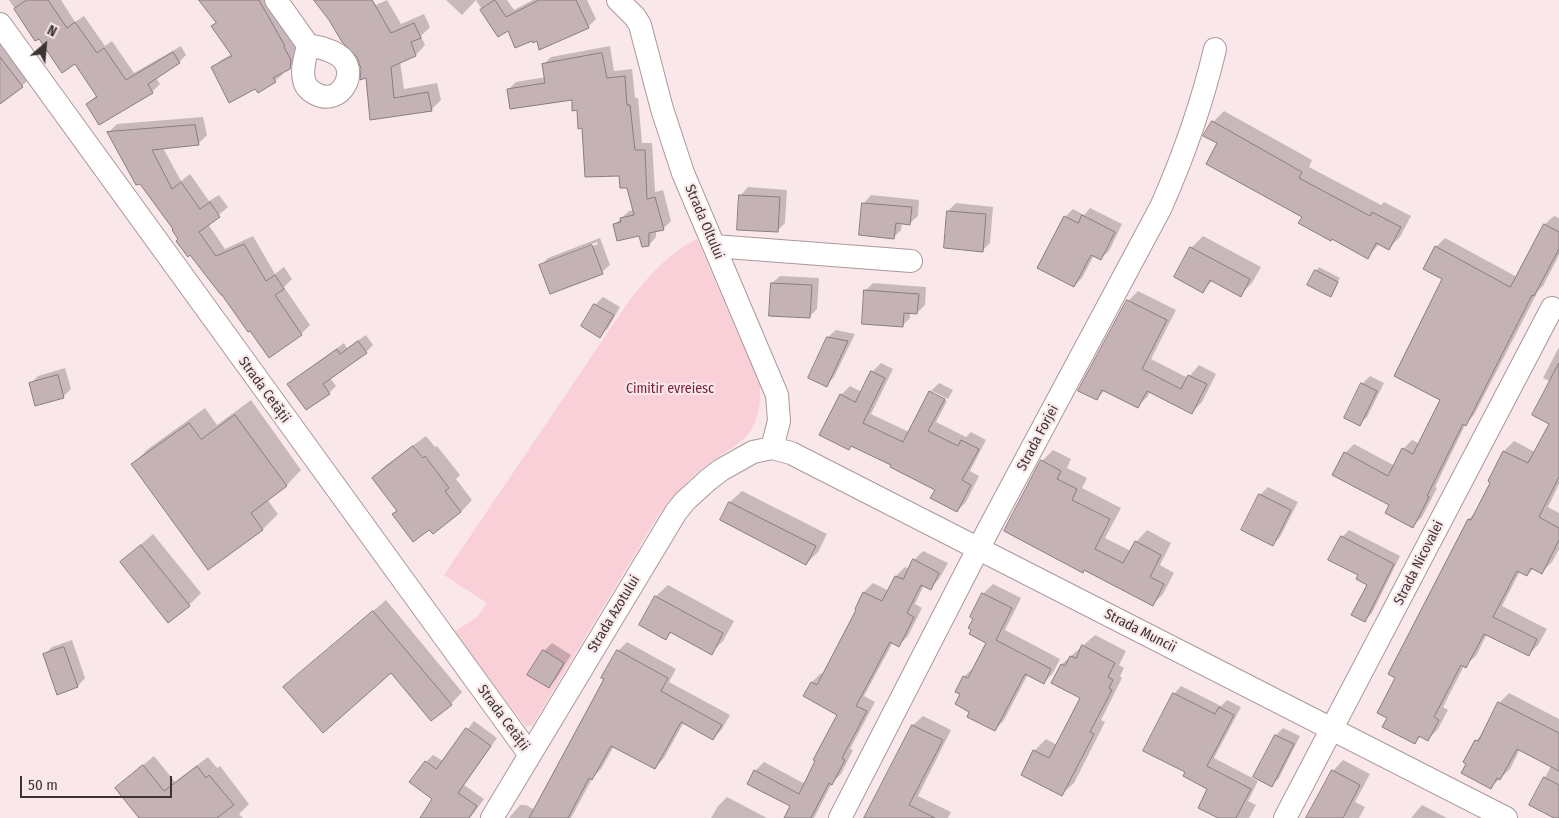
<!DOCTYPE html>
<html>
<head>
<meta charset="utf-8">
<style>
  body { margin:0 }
  #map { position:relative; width:1559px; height:818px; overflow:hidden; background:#fae7ea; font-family:"Fira Sans Condensed",sans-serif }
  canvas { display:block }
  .north { position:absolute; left:20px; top:20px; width:50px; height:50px; -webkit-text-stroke:4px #fae7ea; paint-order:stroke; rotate:27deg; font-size:14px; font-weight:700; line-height:20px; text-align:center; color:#3b3435 }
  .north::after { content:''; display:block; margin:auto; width:18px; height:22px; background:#3b3435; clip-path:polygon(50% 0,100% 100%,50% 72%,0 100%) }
  .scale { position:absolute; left:20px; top:776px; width:152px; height:22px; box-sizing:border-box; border:2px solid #3b3435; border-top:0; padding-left:6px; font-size:15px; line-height:18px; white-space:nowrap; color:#3b3435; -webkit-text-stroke:4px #fae7ea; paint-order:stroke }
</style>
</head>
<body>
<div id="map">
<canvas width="1559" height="818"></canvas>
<div class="north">N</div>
<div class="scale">50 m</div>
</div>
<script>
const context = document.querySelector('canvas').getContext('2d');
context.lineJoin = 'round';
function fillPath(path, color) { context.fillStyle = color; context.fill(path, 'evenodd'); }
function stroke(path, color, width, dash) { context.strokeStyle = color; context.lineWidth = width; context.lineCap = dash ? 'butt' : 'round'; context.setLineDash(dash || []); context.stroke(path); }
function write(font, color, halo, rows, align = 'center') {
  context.font = font + ' "Fira Sans Condensed",sans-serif'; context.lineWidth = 4.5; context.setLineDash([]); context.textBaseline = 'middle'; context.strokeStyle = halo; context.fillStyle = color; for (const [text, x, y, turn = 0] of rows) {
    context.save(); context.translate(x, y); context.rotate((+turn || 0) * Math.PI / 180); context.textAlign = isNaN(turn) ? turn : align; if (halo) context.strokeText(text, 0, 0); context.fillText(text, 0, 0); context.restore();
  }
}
fillPath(new Path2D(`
  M 697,239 L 760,385 C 761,402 759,419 749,433 C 742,443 723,453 712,461 C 690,477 672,496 656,519 L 532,726 L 525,726 L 454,632 L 477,617 L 487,603 L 444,575 L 631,298 C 652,273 668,254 697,239 Z`), '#f9d0d7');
fillPath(new Path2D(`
  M 9,0 L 61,0 L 75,22 L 84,16 L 105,46 L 112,41 L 134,73 L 181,46 L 186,55 L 179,62 L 156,78 L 160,84 L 152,92 L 87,104 L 97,95 L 75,62 L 39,37 L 36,40 Z
  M 201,0 L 272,0 L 298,52 L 297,59 L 289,68 L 282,72 L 283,74 L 275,81 L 255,87 L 213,68 L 221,60 L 232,54 L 217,23 Z
  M 318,0 L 372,0 L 376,5 L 387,0 L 401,24 L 424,14 L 430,27 L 421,36 L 425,45 L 416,55 L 400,61 L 404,89 L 437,83 L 441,100 L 431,110 L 371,118 L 367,76 L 358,56 Z
  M 446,0 L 507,0 L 514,10 L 533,0 L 587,0 L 596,19 L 588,27 L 538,39 L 508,30 L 499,36 L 476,0 L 462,15 Z
  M 0,39 L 30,78 L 22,86 L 0,90 Z
  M 610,46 L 614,71 L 632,69 L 635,98 L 638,98 L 642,143 L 652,143 L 655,192 L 663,190 L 671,221 L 663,229 L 656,230 L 656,237 L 649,245 L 640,234 L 614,225 L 629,211 L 634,210 L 628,186 L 584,127 L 573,98 L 508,90 L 516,82 L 546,77 L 543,65 L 551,57 Z
  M 1224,111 L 1312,160 L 1309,167 L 1381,205 L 1384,202 L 1411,216 L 1400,237 L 1389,248 L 1380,243 L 1367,258 L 1303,216 L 1219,143 L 1213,122 Z
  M 203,117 L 207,135 L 198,144 L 163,148 L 181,181 L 190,174 L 209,201 L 219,195 L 228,207 L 208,224 L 225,249 L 253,236 L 275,274 L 284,267 L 292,279 L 284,287 L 310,325 L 301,334 L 269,356 L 180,239 L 109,132 L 117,124 Z
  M 748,187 L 787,190 L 785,223 L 777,231 L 741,195 Z
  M 871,195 L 919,200 L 918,216 L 910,223 L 902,223 L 901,230 L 894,237 L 864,203 Z
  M 956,203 L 993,207 L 990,243 L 982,251 L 948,211 Z
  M 1090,208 L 1122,224 L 1109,251 L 1101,258 L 1094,255 L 1082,278 L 1074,286 L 1065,217 L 1073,209 L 1084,215 Z
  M 1554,216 L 1559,218 L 1559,255 L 1543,286 L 1538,291 L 1474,415 L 1466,423 L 1435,487 L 1437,488 L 1422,517 L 1413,526 L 1391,505 L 1345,453 L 1354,444 L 1395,466 L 1403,449 L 1412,440 L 1420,444 L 1442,400 L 1443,278 L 1436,247 L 1445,238 L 1517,277 L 1545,224 Z
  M 1203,236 L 1261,267 L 1252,283 L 1240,295 L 1213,280 L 1203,291 L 1176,277 L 1191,248 Z
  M 600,238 L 610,265 L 602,272 L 541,266 L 548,258 ZM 597,242 L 598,244 L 548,263 L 548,261 Z
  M 1319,267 L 1340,278 L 1330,295 L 1316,271 Z
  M 780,276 L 819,278 L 817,309 L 809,317 L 772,283 Z
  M 873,283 L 926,287 L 925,305 L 917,313 L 910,312 L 910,318 L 902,326 L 866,290 Z
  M 1138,291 L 1176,310 L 1151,359 L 1188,378 L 1199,365 L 1216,374 L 1202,402 L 1192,412 L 1150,391 L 1148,396 L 1138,406 L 1105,390 L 1097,399 L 1128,301 Z
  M 603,297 L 620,307 L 608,328 L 600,336 L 583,326 L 595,305 Z
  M 836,330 L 855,334 L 834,377 L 826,385 L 828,337 Z
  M 366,335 L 373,345 L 366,352 L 330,378 L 336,386 L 329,393 L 289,384 L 296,378 L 344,343 L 347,348 Z
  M 1559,347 L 1559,484 L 1548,507 L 1559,513 L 1559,549 L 1552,562 L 1542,572 L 1534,568 L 1527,575 L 1520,571 L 1502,606 L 1547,629 L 1538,645 L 1528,655 L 1487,634 L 1476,656 L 1464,666 L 1443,707 L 1448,710 L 1438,729 L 1428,739 L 1421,736 L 1415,742 L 1469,519 L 1477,511 L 1492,482 L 1489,481 L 1504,451 L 1514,441 L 1535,452 L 1551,423 L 1551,382 L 1543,378 Z
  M 881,363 L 893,369 L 871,414 L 909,432 L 930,392 L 939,383 L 953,390 L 948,399 L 932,391 L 932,394 L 947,401 L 936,422 L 966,437 L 971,432 L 986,440 L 970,471 L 979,476 L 966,502 L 957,511 L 936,489 L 852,445 L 848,449 L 841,395 L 850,386 L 862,392 L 872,372 Z
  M 65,368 L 71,389 L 63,397 L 30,384 L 38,376 Z
  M 1370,376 L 1384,383 L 1367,417 L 1359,424 L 1362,384 Z
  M 251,400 L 301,470 L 286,486 L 267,499 L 278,514 L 263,529 L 133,464 L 148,449 L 205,408 L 217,425 Z
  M 426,436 L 435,447 L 437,446 L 460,475 L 456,479 L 472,500 L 461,512 L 430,528 L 398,510 L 373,478 L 385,466 Z
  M 1053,450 L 1071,459 L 1067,468 L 1087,478 L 1082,488 L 1121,508 L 1105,538 L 1131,551 L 1136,542 L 1147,530 L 1171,543 L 1160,565 L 1174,573 L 1163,594 L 1152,605 L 1084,569 L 1042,461 Z
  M 1268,487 L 1298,502 L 1280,537 L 1273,544 L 1260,495 Z
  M 742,491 L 827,534 L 818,552 L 806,564 L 721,520 L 730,502 Z
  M 1349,530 L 1400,556 L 1372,613 L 1365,620 L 1369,584 L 1359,575 L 1342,537 Z
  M 153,534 L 201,593 L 189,605 L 121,562 Z
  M 923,551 L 948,563 L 939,579 L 930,588 L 924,585 L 915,604 L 922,608 L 908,636 L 899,645 L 893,642 L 864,696 L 875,702 L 850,749 L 853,750 L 841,774 L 832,783 L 814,818 L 785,818 L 791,806 L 755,771 L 764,762 L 805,784 L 839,714 L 812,682 L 821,673 L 824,675 L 858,609 L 856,609 L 864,592 L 873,583 L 889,591 L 896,576 L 905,567 L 909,569 L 914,560 Z
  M 993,584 L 1021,598 L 1005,630 L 1060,659 L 1053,673 L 1044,682 L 1028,674 L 1004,720 L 995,730 L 971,711 L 962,694 L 964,677 L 974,667 L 988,643 L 983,594 Z
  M 668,585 L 734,621 L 723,641 L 711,653 L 672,632 L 666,638 L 640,624 L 656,596 Z
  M 386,600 L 462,692 L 451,704 L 391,672 L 297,676 Z
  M 1095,635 L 1126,651 L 1119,665 L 1124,668 L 1120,676 L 1122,678 L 1101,720 L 1105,722 L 1074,783 L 1062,794 L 1034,751 L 1046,739 L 1057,745 L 1082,697 L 1053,682 L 1062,664 Z
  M 72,640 L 85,678 L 78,686 L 44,655 L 52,647 Z
  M 627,642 L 676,669 L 669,682 L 730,715 L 722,729 L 713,738 L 684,722 L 664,758 L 655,768 L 614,746 L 601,769 L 593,777 L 571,818 L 509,818 L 520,805 L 526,805 L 535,810 L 605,679 L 618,651 Z
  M 552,643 L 571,655 L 556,679 L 549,687 L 544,651 Z
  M 1181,686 L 1221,706 L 1227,700 L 1241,707 L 1214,758 L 1258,781 L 1248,801 L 1256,805 L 1249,818 L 1221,818 L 1209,788 L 1186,772 L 1174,694 Z
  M 1509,693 L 1559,719 L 1559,818 L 1531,805 L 1551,766 L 1520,749 L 1510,769 L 1491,787 L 1476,741 L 1484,732 L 1499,703 Z
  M 923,716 L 951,730 L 918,796 L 951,812 L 948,818 L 865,818 L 913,725 Z
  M 474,721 L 497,738 L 464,785 L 484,799 L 470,818 L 422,818 L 434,798 L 426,762 L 433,755 L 443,761 Z
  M 1283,728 L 1300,736 L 1279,778 L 1272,785 L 1276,735 Z
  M 154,756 L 175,782 L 208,757 L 217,768 L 220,766 L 249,804 L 239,814 L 243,818 L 140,818 L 116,788 Z
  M 1343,760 L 1370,774 L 1355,802 L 1365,807 L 1359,818 L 1309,818 L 1333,771 Z
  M 727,797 L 767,818 L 711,818 L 718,806 Z
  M 1422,805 L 1447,818 L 1411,818 Z`), '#0003');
const building = new Path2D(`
  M 27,0 L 48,0 L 67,28 L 75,22 L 97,53 L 104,48 L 126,80 L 173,52 L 180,63 L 148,84 L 153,93 L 99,125 L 86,104 L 97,97 L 75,64 L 62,73 L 39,39 L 35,41 L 14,9 Z
  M 199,0 L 259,0 L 285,46 L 284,47 L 291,60 L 290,69 L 273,78 L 276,82 L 258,93 L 255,89 L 229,103 L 211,67 L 232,56 L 211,26 L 216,23 Z
  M 314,0 L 372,0 L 391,33 L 414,23 L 421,38 L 411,42 L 416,56 L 391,67 L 394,98 L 428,92 L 432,111 L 370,120 L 366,78 L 360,80 L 361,69 L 357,57 L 342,42 L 329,20 Z
  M 495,0 L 506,17 L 539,0 L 576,0 L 589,28 L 539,50 L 537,41 L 533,43 L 532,41 L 515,48 L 508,31 L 498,37 L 480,10 Z
  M 602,53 L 607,78 L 625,76 L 627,105 L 630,105 L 635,150 L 645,150 L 647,199 L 655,197 L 664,230 L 649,233 L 649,246 L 642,247 L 639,236 L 617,241 L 613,224 L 621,222 L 620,218 L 634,215 L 627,188 L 620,188 L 619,176 L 585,177 L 582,128 L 578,129 L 577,110 L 572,111 L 572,100 L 510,109 L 507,89 L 545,83 L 542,64 Z
  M 0,57 L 23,87 L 0,104 Z
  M 1212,121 L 1302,172 L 1299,178 L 1370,216 L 1372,212 L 1401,227 L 1389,250 L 1376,243 L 1368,259 L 1332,239 L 1331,241 L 1298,223 L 1302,217 L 1206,164 L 1217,143 L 1203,136 Z
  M 195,125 L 199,145 L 152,150 L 172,189 L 181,182 L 200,209 L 210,202 L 220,217 L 199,232 L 216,256 L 244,244 L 266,281 L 275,275 L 284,289 L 275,295 L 302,335 L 269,358 L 250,331 L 248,332 L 222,295 L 221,295 L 190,255 L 188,257 L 176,241 L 178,239 L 172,230 L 173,229 L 140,184 L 136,185 L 107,132 Z
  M 739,195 L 780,197 L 778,232 L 737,230 Z
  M 862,203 L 912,207 L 910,225 L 896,223 L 894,239 L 859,235 Z
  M 947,211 L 986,214 L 983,252 L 944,248 Z
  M 1082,215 L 1115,232 L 1101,260 L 1091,255 L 1074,287 L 1037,268 L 1064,216 L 1078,223 Z
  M 1544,224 L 1559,232 L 1559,249 L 1534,296 L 1532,295 L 1466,426 L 1463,424 L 1427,496 L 1429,497 L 1413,528 L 1385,513 L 1389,505 L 1332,475 L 1344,452 L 1388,476 L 1402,448 L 1413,454 L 1440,400 L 1394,376 L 1442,279 L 1423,269 L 1435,246 L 1510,287 Z
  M 592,245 L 603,274 L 550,294 L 539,265 Z
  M 1190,247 L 1250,279 L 1241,297 L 1210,280 L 1203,293 L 1174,277 Z
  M 1315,270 L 1338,282 L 1331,297 L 1307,285 Z
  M 771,283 L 812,285 L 810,318 L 769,316 Z
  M 864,290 L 919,294 L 917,314 L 904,313 L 903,327 L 862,324 Z
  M 1127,300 L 1167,320 L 1142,369 L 1181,389 L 1188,375 L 1207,384 L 1192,414 L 1147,391 L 1138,408 L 1102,390 L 1097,400 L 1078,391 Z
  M 594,304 L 614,315 L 600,338 L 581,326 Z
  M 827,337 L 848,341 L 827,387 L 808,378 Z
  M 358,341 L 367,353 L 323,384 L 330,394 L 306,410 L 287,384 L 337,349 L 340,354 Z
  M 1559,363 L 1559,477 L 1539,517 L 1559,528 L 1559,540 L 1542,574 L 1531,568 L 1527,576 L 1517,571 L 1493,617 L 1537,639 L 1529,656 L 1484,634 L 1466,668 L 1461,665 L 1434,717 L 1439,720 L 1428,741 L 1419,736 L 1415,744 L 1382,727 L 1387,718 L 1377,713 L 1395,678 L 1388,674 L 1468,519 L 1471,520 L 1490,483 L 1488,481 L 1503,451 L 1528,463 L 1549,424 L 1532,415 Z
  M 871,371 L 885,378 L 863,423 L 903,442 L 929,391 L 945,399 L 928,431 L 958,446 L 961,440 L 979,449 L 962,480 L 971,485 L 957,512 L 930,498 L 935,490 L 890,467 L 891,465 L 851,446 L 849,450 L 819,435 L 840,394 L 855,402 Z
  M 58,375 L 64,398 L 35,406 L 29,383 Z
  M 1361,383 L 1377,391 L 1360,426 L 1344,418 Z
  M 235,415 L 287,486 L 251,513 L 263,530 L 208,570 L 131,464 L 189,423 L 201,439 Z
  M 413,446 L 423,458 L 425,456 L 449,488 L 445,491 L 461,512 L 433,534 L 429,530 L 413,542 L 392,514 L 397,511 L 372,478 Z
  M 1041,460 L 1061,471 L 1057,479 L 1077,489 L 1072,500 L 1110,519 L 1095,549 L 1123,563 L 1135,541 L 1161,555 L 1150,577 L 1164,584 L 1153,606 L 1084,570 L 1083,573 L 1004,531 Z
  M 1259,494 L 1291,510 L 1273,546 L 1241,530 Z
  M 729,502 L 816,546 L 806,565 L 720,520 Z
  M 1341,536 L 1394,564 L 1365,622 L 1351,615 L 1367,585 L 1356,579 L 1358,575 L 1328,560 Z
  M 141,545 L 190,606 L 168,623 L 120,562 Z
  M 913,559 L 939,573 L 931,590 L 921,585 L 907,613 L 914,617 L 899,647 L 890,642 L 856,706 L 867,711 L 842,758 L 845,760 L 832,785 L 829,783 L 811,818 L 784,818 L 790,806 L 747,784 L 754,770 L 799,794 L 815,761 L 813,760 L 837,715 L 803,696 L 811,682 L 817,685 L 856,610 L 855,609 L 863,592 L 882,601 L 895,576 L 903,579 Z
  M 982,593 L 1012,608 L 996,640 L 1051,669 L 1044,684 L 1025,674 L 995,731 L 967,717 L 969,712 L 955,704 L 960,694 L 955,692 L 963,676 L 968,678 L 986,643 L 969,634 L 971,630 L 968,628 L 973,619 L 970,617 Z
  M 655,596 L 723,633 L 712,655 L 670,632 L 666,640 L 639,625 Z
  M 373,611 L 452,705 L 431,721 L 391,673 L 323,733 L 283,687 Z
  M 1082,645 L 1115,663 L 1108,677 L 1113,680 L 1109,688 L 1112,690 L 1090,732 L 1094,734 L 1062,796 L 1021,775 L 1033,750 L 1049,758 L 1080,698 L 1051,683 L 1061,664 L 1065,666 L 1070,656 L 1076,658 Z
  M 64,647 L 78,687 L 57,695 L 43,654 Z
  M 543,650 L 564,663 L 549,688 L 527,675 Z
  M 617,650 L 668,678 L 661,691 L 722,725 L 713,740 L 681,722 L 655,769 L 611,746 L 592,780 L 589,778 L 568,818 L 529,818 L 604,679 L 601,678 Z
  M 1173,693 L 1215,714 L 1219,707 L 1234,715 L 1207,766 L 1251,789 L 1236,818 L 1218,818 L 1198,808 L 1207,789 L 1183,776 L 1185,772 L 1143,751 Z
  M 1498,702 L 1559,733 L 1559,771 L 1517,749 L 1500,780 L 1497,778 L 1491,789 L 1461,773 L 1466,764 L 1463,762 L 1475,740 L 1478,741 Z
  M 912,725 L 943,740 L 909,805 L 935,818 L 864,818 Z
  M 466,728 L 491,746 L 458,793 L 477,806 L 469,818 L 420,818 L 432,799 L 409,782 L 425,761 L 436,769 Z
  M 1275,735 L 1294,744 L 1272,787 L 1253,777 Z
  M 143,765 L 164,791 L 197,766 L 206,778 L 209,775 L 234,805 L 217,818 L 139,818 L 115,788 Z
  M 1332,770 L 1360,785 L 1343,818 L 1306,818 Z
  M 1544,777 L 1559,785 L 1559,818 L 1554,818 L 1529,805 Z`);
fillPath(building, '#c5b2b5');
stroke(building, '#8c7b7e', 1);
const minor = new Path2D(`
  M 276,0 L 308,45
  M 618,0 L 635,17 L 640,25 L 662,109 L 683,173 L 777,395 L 779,421 L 772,448
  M 0,24 L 530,755
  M 308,45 C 318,47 329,49 338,55 C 361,70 341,107 316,94 C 310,91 305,86 304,80 C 301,68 306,56 308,45 Z
  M 714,246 L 911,261
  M 492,818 L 676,512 L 685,501 L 708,480 L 721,470 L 753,452 L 772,448 L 791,453 L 1506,818
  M 840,818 L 978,549 L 1161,207 C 1184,155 1202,104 1215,49
  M 1285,818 L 1552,308`);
stroke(minor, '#aa989b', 24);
stroke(minor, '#fff', 22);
write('14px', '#3b3435', '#fae7ea', [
  ["Strada Oltului",704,222,67],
  ["Strada Cetății",264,390,54],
  ["Strada Forjei",1038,438,-62],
  ["Strada Nicovalei",1419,563,-63],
  ["Strada Azotului",614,614,-59],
  ["Strada Muncii",1140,631,27],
  ["Strada Cetății",503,718,54]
]);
write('14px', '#771f39', '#fae7ea', [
  ["Cimitir evreiesc",670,389]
]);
</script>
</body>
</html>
